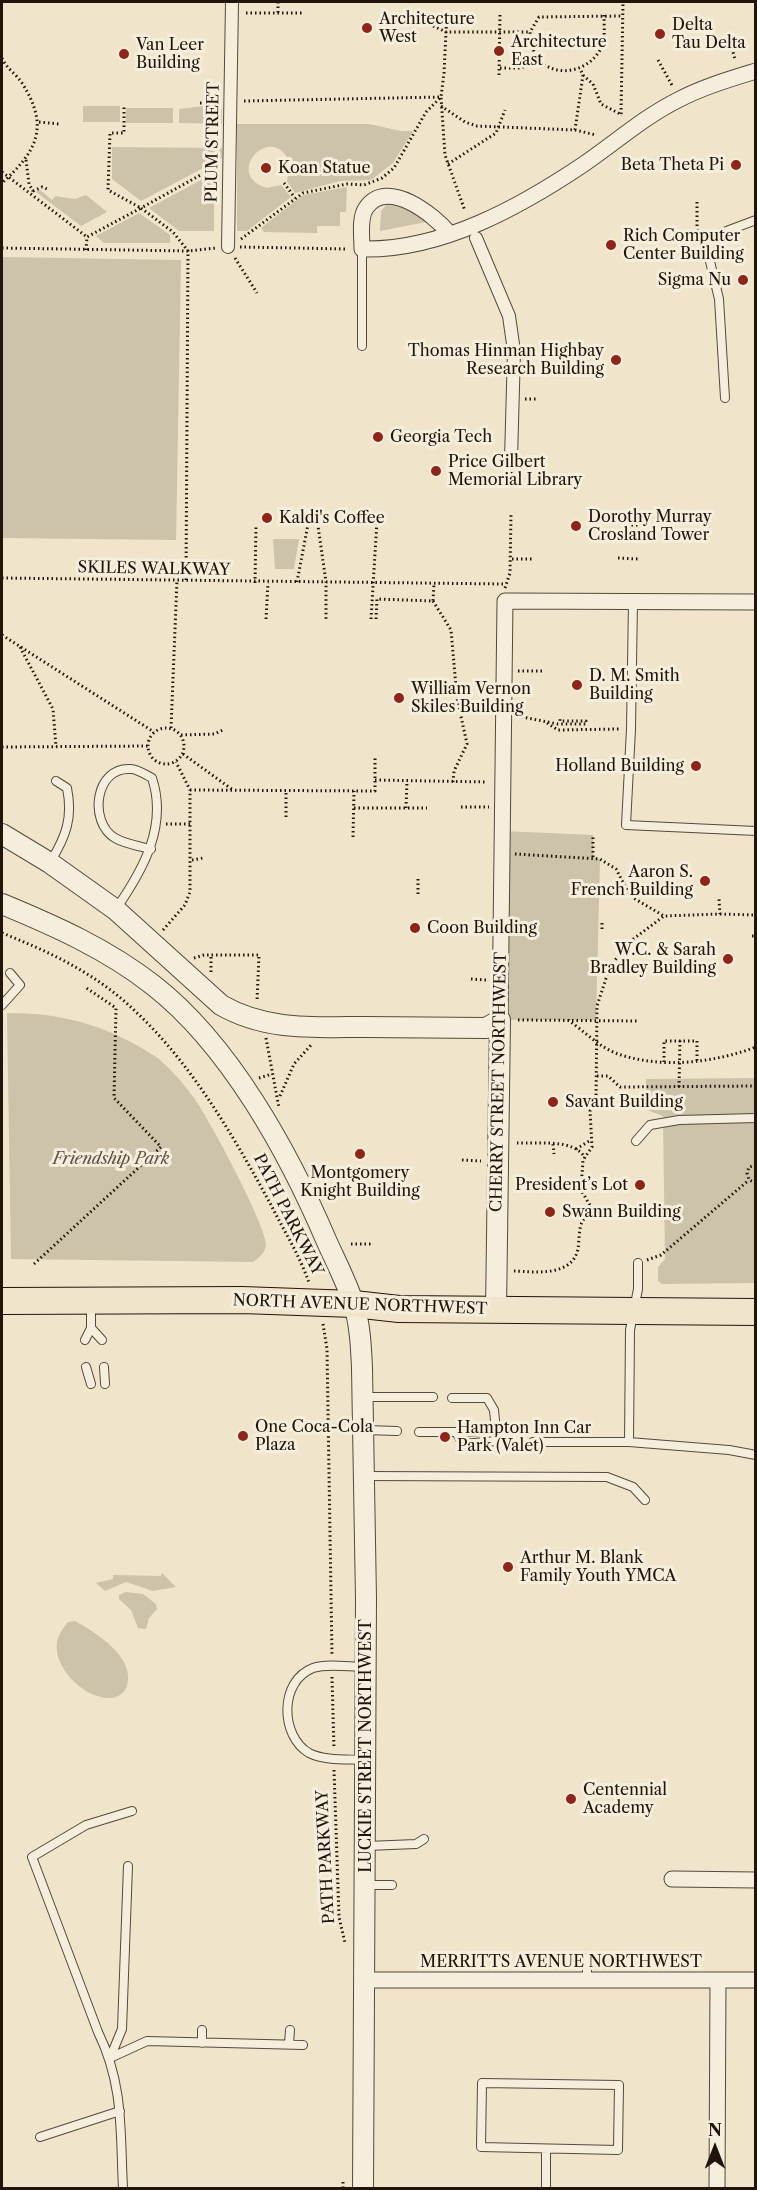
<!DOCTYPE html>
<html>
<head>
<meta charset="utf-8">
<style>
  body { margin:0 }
  #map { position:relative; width:757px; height:2190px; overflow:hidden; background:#f0e5ca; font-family:"Libre Caslon Text",serif }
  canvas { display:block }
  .frame { position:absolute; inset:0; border:3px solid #21150b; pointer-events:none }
  .north { position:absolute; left:685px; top:2118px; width:60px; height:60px; -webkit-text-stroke:4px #f5eedd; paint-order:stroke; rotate:0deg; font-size:16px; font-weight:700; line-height:24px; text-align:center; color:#21150b }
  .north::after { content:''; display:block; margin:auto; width:21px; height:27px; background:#21150b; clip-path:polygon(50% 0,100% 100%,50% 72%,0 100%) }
</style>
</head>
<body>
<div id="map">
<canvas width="757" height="2190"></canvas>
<div class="frame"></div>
<div class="north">N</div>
</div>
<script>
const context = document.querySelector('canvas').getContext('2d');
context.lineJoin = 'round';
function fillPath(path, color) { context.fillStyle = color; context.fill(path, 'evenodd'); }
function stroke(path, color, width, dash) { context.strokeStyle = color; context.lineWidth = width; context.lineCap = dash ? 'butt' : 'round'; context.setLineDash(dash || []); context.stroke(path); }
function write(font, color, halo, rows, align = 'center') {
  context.font = font + ' "Libre Caslon Text",serif'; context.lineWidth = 6; context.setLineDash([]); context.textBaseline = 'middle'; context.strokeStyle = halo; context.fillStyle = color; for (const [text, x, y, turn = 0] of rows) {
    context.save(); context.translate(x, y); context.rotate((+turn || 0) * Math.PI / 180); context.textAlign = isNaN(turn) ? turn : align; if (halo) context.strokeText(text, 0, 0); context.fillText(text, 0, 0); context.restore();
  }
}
fillPath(new Path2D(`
  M 83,106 L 120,106 L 120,122 L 83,122 Z
  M 204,106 L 219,106 L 222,109 L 222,124 L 179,123 L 179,109 Z
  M 126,108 L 173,108 L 173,123 L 126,123 Z
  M 237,124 L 369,124 L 401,131 L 413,131 L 393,163 L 371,180 L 340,181 L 295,193 L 287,181 L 290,163 C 272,120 222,175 267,188 L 281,185 L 291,197 L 247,231 L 237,231 Z
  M 112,147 L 222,148 L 222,158 L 141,201 L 112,179 Z
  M 214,173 L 214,231 L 179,231 L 149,208 Z
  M 347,187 L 346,212 L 340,212 L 340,226 L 317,226 L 317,233 L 264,232 L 261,228 L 303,195 Z
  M 39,189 L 52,200 L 55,196 L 75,199 L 86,195 L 107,212 L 81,226 L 36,192 Z
  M 398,202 L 425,219 L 426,222 L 380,231 L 381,211 L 388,203 Z
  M 139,213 L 170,235 L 170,243 L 104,243 L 96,236 Z
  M 2,257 L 181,260 L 176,540 L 2,538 Z
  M 273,539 L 299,539 L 294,569 L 275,569 Z
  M 502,831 L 593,835 L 593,857 L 600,859 L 596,1020 L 500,1020 Z
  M 7,1013 C 63,1013 106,1025 153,1055 C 167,1064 184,1084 194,1098 C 208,1117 266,1225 266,1245 C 265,1253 259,1258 253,1262 L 11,1259 Z
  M 755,1078 L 755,1283 L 662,1284 L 658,1281 L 658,1267 L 665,1259 L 663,1116 L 647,1110 L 646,1079 Z
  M 162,1573 L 176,1587 L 153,1591 L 126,1582 L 105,1591 L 96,1583 L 113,1579 L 113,1575 L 161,1576 Z
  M 126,1592 L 143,1594 L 156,1604 L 157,1609 L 149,1618 L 146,1629 L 138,1628 L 131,1610 L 119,1599 L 119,1595 Z
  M 75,1621 C 95,1632 136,1657 127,1686 C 124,1694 117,1698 109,1698 C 83,1698 53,1667 57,1642 C 59,1634 63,1628 68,1622 Z`), '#cdc2aa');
const service = new Path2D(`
  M 362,249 L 362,346
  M 725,398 L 719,299 L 708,253 L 710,243 L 716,235 L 756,220
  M 633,601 L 631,729 L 626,825 L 756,831
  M 51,861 C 66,836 73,818 67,788 L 56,781
  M 116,909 C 143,870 168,826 152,778 C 146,775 137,769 131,769 C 95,766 88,822 115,838 C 125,844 139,846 151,849
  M 2,1005 L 20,985 L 10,973
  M 636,1141 L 650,1125 L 679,1120 L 756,1118
  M 91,1328 L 102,1340
  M 85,1340 L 91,1328 L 91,1304
  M 86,1367 L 91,1384
  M 104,1367 L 105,1384
  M 364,1397 L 433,1397
  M 365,1430 L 397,1431
  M 419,1432 L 456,1432 L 463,1444 L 497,1441 L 494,1410 L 487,1398 L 452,1398
  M 456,1432 L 481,1431
  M 533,1442 L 629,1442 L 729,1450 L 756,1455
  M 629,1442 L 630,1330 L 638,1289 L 638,1263
  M 364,1476 L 607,1477 L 633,1487 L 645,1500
  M 364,1760 C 347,1759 325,1761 309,1753 C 280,1736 279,1681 313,1668 C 328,1663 349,1667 364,1667
  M 367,1846 L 416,1844 L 424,1839
  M 365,1885 L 392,1885
  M 587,1980 L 587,1958
  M 202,2030 L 202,2043
  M 289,2044 L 290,2030
  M 110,2058 L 147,2041 L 303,2045
  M 110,2058 L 122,2029 L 128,1866
  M 482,2083 L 619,2085 L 618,2150 L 481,2147 Z
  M 40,2137 L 120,2111
  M 123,2188 C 120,2131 124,2085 98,2032 L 32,1857 L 86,1825 L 132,1811
  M 546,2188 L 546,2150`);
const pedestrian = new Path2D(`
  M 476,238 L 509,316 L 514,351 L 511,459
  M 228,247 L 232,2`);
const minor = new Path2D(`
  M 449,233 C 434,215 387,177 366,208 C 359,218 362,236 362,249 C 441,251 520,207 584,164 C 616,142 644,117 678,100 C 703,87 730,79 756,71
  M 500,1020 L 505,601 L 756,602
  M 672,1879 L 756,1880
  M 365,1980 L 756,1980
  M 717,2188 L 718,1980`);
const tertiary = new Path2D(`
  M 2,834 L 50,863 L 116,910 L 221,1005 C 266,1031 314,1027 365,1027 C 405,1027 445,1028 486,1028 L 500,1020
  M 2,904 C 55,926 107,949 153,985 C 230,1045 289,1153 327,1242 C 336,1262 347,1283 354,1305 C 360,1325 361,1346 362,1368 L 366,1599 L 363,2188
  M 496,1310 L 500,1020`);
const trunk = new Path2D(`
  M 2,1301 L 242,1300 L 354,1304 L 399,1309 L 756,1312`);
stroke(service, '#55493b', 10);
stroke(pedestrian, '#55493b', 14);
stroke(minor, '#55493b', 17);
stroke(tertiary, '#55493b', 22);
stroke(trunk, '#21150b', 28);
stroke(new Path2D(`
  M 278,2 L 278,13
  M 246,13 L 303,13
  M 604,15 C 604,24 605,35 603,44 C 594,68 562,80 541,62 C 533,55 531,42 530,32 L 539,17 L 622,16
  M 429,24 L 446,32 L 530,32
  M 728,35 L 735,59
  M 2,58 C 6,68 16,74 22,83 C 50,127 37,151 2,183
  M 658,60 L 673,87
  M 500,68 L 520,68 L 541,62
  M 499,75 L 500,12
  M 583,75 L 593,84 L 601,104 L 622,115
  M 244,101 L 441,97 L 445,155 L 465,211
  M 200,103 L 216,102
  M 441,106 L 465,122 L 477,126 L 575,130 L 596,135
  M 621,114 L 623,2
  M 39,122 L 59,124
  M 575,130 L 583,75 L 580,69
  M 26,160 L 29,184 L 33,191 L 31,194
  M 448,164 L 496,133 L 505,110
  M 2,172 L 87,237
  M 284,183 L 295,198
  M 33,191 L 42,187 L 47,189
  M 697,202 L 697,230 L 702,235
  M 241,239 L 303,193 L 347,184 L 364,185 L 382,178 L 394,168 L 426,112 L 441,97 L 444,73 L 447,12
  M 240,247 L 347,249
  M 2,248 L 188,251 L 216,248
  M 86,250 L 87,237 L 141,208 L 108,190 L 110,133 L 124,133 L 124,107
  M 235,258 L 257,293
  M 525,399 L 538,399
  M 511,472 L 511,489
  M 630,513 L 630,525 L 640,525
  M 317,519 L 326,582 L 326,619
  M 618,558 L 639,559
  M 512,559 L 534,559
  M 2,578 L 504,584
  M 186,580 L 188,251 L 173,232 L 141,208 L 215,167
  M 297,582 L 309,519
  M 255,583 L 256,526
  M 505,588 L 510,573 L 511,513
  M 433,601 L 451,630 L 457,698 L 467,744 L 454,771 L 453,782
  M 266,619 L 268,583
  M 371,619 L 377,521
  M 376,619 L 377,599 L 433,601 L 434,583
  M 2,635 L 154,732
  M 20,647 L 53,709 L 56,747
  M 518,671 L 543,671
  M 517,716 L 558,724 L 586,724 L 586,721 L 560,721 L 560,719
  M 547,723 L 558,730 L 619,729
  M148 746a18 18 0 1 1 36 0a18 18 0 1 1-36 0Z
  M 171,728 L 177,580
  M 181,735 L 214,734 L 223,730
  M 2,747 L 148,746
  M 183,754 L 233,790
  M 375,780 L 487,782
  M 190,790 L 375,791 L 375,756
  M 461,807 L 489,807
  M 354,808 L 427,808
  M 406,808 L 407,781
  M 286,817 L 286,791
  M 166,824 L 191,824
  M 353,837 L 354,791
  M 515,854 L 600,859 L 616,869 L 630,896 L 664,916
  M 593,857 L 593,835
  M 192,860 L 203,858
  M 418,879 L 418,894
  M 720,914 L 756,915
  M 602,929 L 602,920
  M 163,930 L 185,905 L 190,892 L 190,790 L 176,762
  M 2,933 C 50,952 97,974 135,1011 C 192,1064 234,1137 271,1205 C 284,1231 300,1256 309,1283
  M 752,936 L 756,936
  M 194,958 L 204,955 L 259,955 L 257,1001
  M 211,972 L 211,955
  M 471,979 L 486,980
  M 518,1020 L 639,1021
  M 568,1020 C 583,1030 600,1048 618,1054 C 662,1069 713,1063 756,1047
  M 266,1038 L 279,1108
  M 664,1062 L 664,1041 L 697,1041 L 697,1062
  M 597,1076 L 608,1076 L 620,1087 L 756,1086
  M 259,1078 L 272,1074
  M 679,1087 L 680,1039
  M 280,1096 L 294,1064 L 312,1044
  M 517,1143 C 537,1144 574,1138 585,1158
  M 553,1144 L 554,1154
  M 576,1149 L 591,1140
  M 462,1160 L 481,1161
  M 756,1165 L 749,1167 L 747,1173 L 749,1180 L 756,1183
  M 351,1244 L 371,1244
  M 647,1260 L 661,1255 L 749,1180
  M 34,1264 L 161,1147 L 114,1098 L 116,1008 L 85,987
  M 514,1271 C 535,1272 572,1277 578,1249 C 579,1242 579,1228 582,1222 C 586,1215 589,1215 591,1207 L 581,1190 L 583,1160 L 592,1147 L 590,1111 L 596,1101 L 597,1006 L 610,966 L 632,940 L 664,916 L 720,914 L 719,899
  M 323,1324 L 327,1349 L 332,1656
  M 332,1677 L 334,1749
  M 334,1770 L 339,1917 L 345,1943
  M 343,2188 L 343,2180`), '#21150b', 3, [1.5, 3]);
stroke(service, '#f5eedd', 8);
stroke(pedestrian, '#f5eedd', 12);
stroke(minor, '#f5eedd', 15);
stroke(tertiary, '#f5eedd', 20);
stroke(trunk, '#f0e5ca', 26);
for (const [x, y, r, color] of [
  [367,28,6,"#8f2418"],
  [660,34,6,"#8f2418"],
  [499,51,6,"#8f2418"],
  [124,54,6,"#8f2418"],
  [736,165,6,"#8f2418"],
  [266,168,6,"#8f2418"],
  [611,245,6,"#8f2418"],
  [743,280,6,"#8f2418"],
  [616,360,6,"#8f2418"],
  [378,437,6,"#8f2418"],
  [436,471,6,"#8f2418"],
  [267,518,6,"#8f2418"],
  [576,526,6,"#8f2418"],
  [577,685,6,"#8f2418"],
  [399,698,6,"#8f2418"],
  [696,766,6,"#8f2418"],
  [705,881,6,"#8f2418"],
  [415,928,6,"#8f2418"],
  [728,959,6,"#8f2418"],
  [553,1102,6,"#8f2418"],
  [360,1154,6,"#8f2418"],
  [640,1185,6,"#8f2418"],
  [550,1212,6,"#8f2418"],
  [243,1436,6,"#8f2418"],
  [445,1437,6,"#8f2418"],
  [508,1567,6,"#8f2418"],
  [571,1799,6,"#8f2418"]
]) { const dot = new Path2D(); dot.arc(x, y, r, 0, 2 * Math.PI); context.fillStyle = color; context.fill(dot); stroke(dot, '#f5eedd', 2); }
write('16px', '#21150b', '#f5eedd', [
  ["Architecture",379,19],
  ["West",379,37],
  ["Delta",672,25],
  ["Tau Delta",672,43],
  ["Architecture",511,42],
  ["East",511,60],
  ["Van Leer",136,45],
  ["Building",136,63],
  ["Beta Theta Pi",724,165,"right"],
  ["Koan Statue",278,168],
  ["Rich Computer",623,236],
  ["Center Building",623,254],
  ["Sigma Nu",731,280,"right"],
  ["Thomas Hinman Highbay",604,351,"right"],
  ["Research Building",604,369,"right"],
  ["Georgia Tech",390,437],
  ["Price Gilbert",448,462],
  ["Memorial Library",448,480],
  ["Dorothy Murray",588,517],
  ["Crosland Tower",588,535],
  ["Kaldi's Coffee",279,518],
  ["D. M. Smith",589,676],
  ["Building",589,694],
  ["William Vernon",411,689],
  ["Skiles Building",411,707],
  ["Holland Building",684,766,"right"],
  ["Aaron S.",693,872,"right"],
  ["French Building",693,890,"right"],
  ["Coon Building",427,928],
  ["W.C. & Sarah",716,950,"right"],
  ["Bradley Building",716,968,"right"],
  ["Savant Building",565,1102],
  ["Montgomery",360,1173,"center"],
  ["Knight Building",360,1191,"center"],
  ["President’s Lot",628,1185,"right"],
  ["Swann Building",562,1212],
  ["One Coca-Cola",255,1427],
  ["Plaza",255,1445],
  ["Hampton Inn Car",457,1428],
  ["Park (Valet)",457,1446],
  ["Arthur M. Blank",520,1558],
  ["Family Youth YMCA",520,1576],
  ["Centennial",583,1790],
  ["Academy",583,1808]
], 'left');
write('16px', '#21150b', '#f5eedd', [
  ["PLUM STREET",213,142,-89],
  ["SKILES WALKWAY",154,569,1],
  ["CHERRY STREET NORTHWEST",499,1082,-89],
  ["PATH PARKWAY",288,1215,63],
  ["NORTH AVENUE NORTHWEST",360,1305,2],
  ["LUCKIE STREET NORTHWEST",366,1746,-90],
  ["PATH PARKWAY",326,1857,-93],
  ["MERRITTS AVENUE NORTHWEST",561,1962]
]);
write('italic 16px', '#5d5243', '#f5eedd', [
  ["Friendship Park",111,1159]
]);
</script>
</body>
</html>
